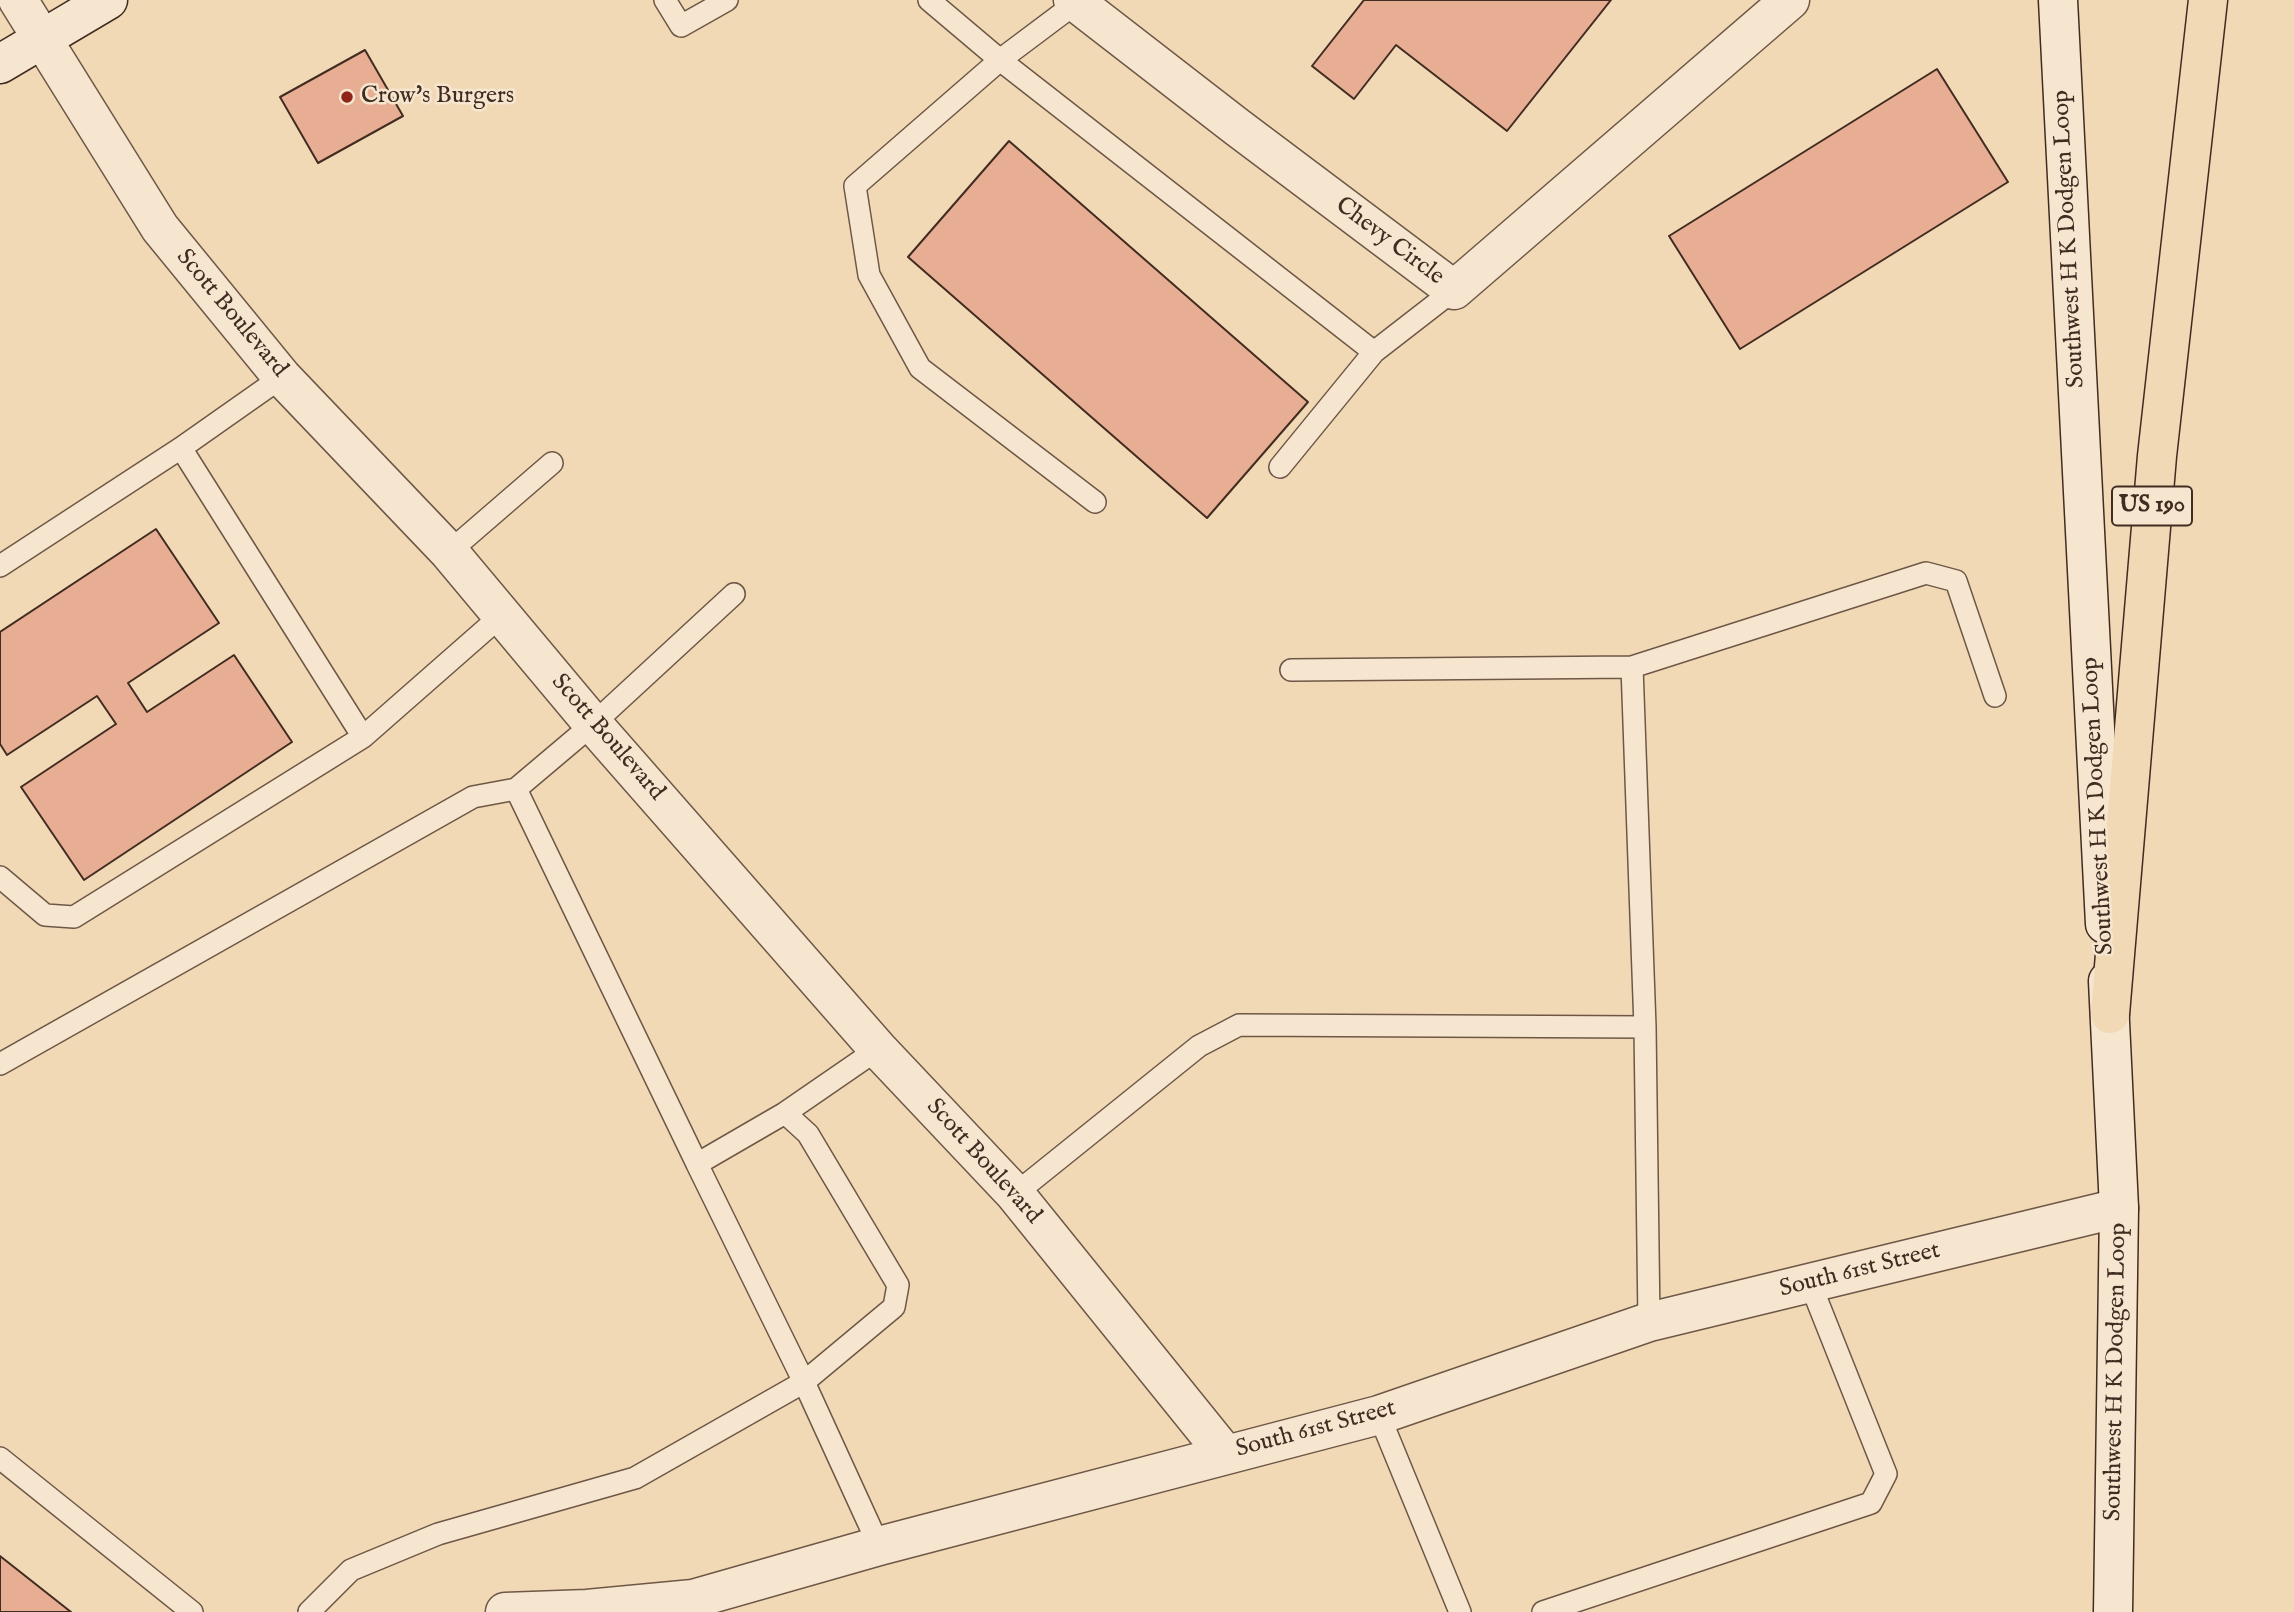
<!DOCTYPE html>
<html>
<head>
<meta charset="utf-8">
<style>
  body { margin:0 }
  canvas { display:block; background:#f1d9b6 }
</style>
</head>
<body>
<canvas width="2294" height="1612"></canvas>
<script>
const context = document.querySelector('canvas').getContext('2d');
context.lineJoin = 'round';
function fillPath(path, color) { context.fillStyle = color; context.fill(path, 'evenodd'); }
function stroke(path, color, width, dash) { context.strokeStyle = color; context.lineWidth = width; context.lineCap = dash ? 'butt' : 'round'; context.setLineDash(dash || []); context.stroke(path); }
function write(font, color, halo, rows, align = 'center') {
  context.font = font + ' "IM FELL English",serif'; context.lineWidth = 5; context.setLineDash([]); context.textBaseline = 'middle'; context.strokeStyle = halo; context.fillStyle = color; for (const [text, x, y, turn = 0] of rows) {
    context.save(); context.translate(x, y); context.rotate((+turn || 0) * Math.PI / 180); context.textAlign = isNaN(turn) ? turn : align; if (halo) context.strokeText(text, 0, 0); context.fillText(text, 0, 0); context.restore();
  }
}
const building = new Path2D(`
  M 1364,0 L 1611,0 L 1507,131 L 1396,45 L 1354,99 L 1312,66 Z
  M 365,50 L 403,116 L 318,163 L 280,97 Z
  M 1937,69 L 2008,182 L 1740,349 L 1669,236 Z
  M 1009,141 L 1308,402 L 1207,518 L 908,257 Z
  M 156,529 L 219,623 L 128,683 L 147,712 L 234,655 L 292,742 L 84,880 L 21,787 L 116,724 L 97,696 L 7,755 L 0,744 L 0,632 Z
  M 0,1556 L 71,1612 L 0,1612 Z`);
fillPath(building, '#e7ae93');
stroke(building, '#422c21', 2);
const lane = new Path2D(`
  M 665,0 L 681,26 L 727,0
  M 929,0 L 1000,60 L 855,186 L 869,275 L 920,368 L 1095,502
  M 1076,3 L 1000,60 L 1374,352 L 1454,290
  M 181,448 L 363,737
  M 1280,467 L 1374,352
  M 449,552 L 552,463
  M 0,566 L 181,448 L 282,377
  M 1632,667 L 1926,573 L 1956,581 L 1995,696
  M 1291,670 L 1632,667 L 1645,1027 L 1649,1322
  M 516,789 L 697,1164 L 785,1113
  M 0,877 L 45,915 L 74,917 L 363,737 L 502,615
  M 878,1049 L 785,1113 L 808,1134 L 898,1285 L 894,1307 L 804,1382 L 879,1546
  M 0,1064 L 473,797 L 516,789 L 593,724 L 734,594
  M 1015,1194 L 1199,1046 L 1239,1025 L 1645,1027
  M 1379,1415 L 1460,1612
  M 0,1458 L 192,1612
  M 309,1612 L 351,1570 L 438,1534 L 635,1478 L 804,1382 L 697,1164
  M 1543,1612 L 1871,1503 L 1886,1474 L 1810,1283`);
const street = new Path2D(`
  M 18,0 L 160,228 L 282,377 L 449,552 L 593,724 L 878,1049 L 1015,1194 L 1225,1454
  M 1073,0 L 1237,127 L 1454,290 L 1790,0
  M 505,1612 L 587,1609 L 693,1599 L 879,1546 L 1379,1415 L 1649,1322 L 2119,1208`);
const secondary = new Path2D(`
  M 2058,0 L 2105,924
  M 0,64 L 108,0
  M 2108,981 L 2119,1208 L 2113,1612`);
const highway = new Path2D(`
  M 2110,1014 L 2157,456 L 2208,0`);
stroke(lane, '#6e5746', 24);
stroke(street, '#6e5746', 41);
stroke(secondary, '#422c21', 41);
stroke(highway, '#422c21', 41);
stroke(lane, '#f6e6d0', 21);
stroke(street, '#f6e6d0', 38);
stroke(secondary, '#f6e6d0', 38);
stroke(highway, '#f1d9b6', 38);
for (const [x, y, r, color] of [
  [347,97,7,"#8f2418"]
]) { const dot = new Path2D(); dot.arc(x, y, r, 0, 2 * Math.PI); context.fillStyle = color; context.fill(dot); stroke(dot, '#f6e6d0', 2.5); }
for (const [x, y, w] of [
  [2152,506,80]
]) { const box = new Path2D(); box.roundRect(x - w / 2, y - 19.5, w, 39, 5); context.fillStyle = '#f6e6d0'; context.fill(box); stroke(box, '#422c21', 2); }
write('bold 23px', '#422c21', null, [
  ["US 190",2152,506]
]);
write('24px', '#422c21', '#f6e6d0', [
  ["Crow's Burgers",361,97]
], 'left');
write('24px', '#422c21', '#f6e6d0', [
  ["Southwest H K Dodgen Loop",2070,239,-93],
  ["Chevy Circle",1389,242,37],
  ["Scott Boulevard",231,314,50],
  ["Scott Boulevard",607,738,49],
  ["Southwest H K Dodgen Loop",2099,806,-93],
  ["Scott Boulevard",983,1162,48],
  ["South 61st Street",1860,1271,-14],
  ["Southwest H K Dodgen Loop",2117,1372,-89],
  ["South 61st Street",1316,1430,-15]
]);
</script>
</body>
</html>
